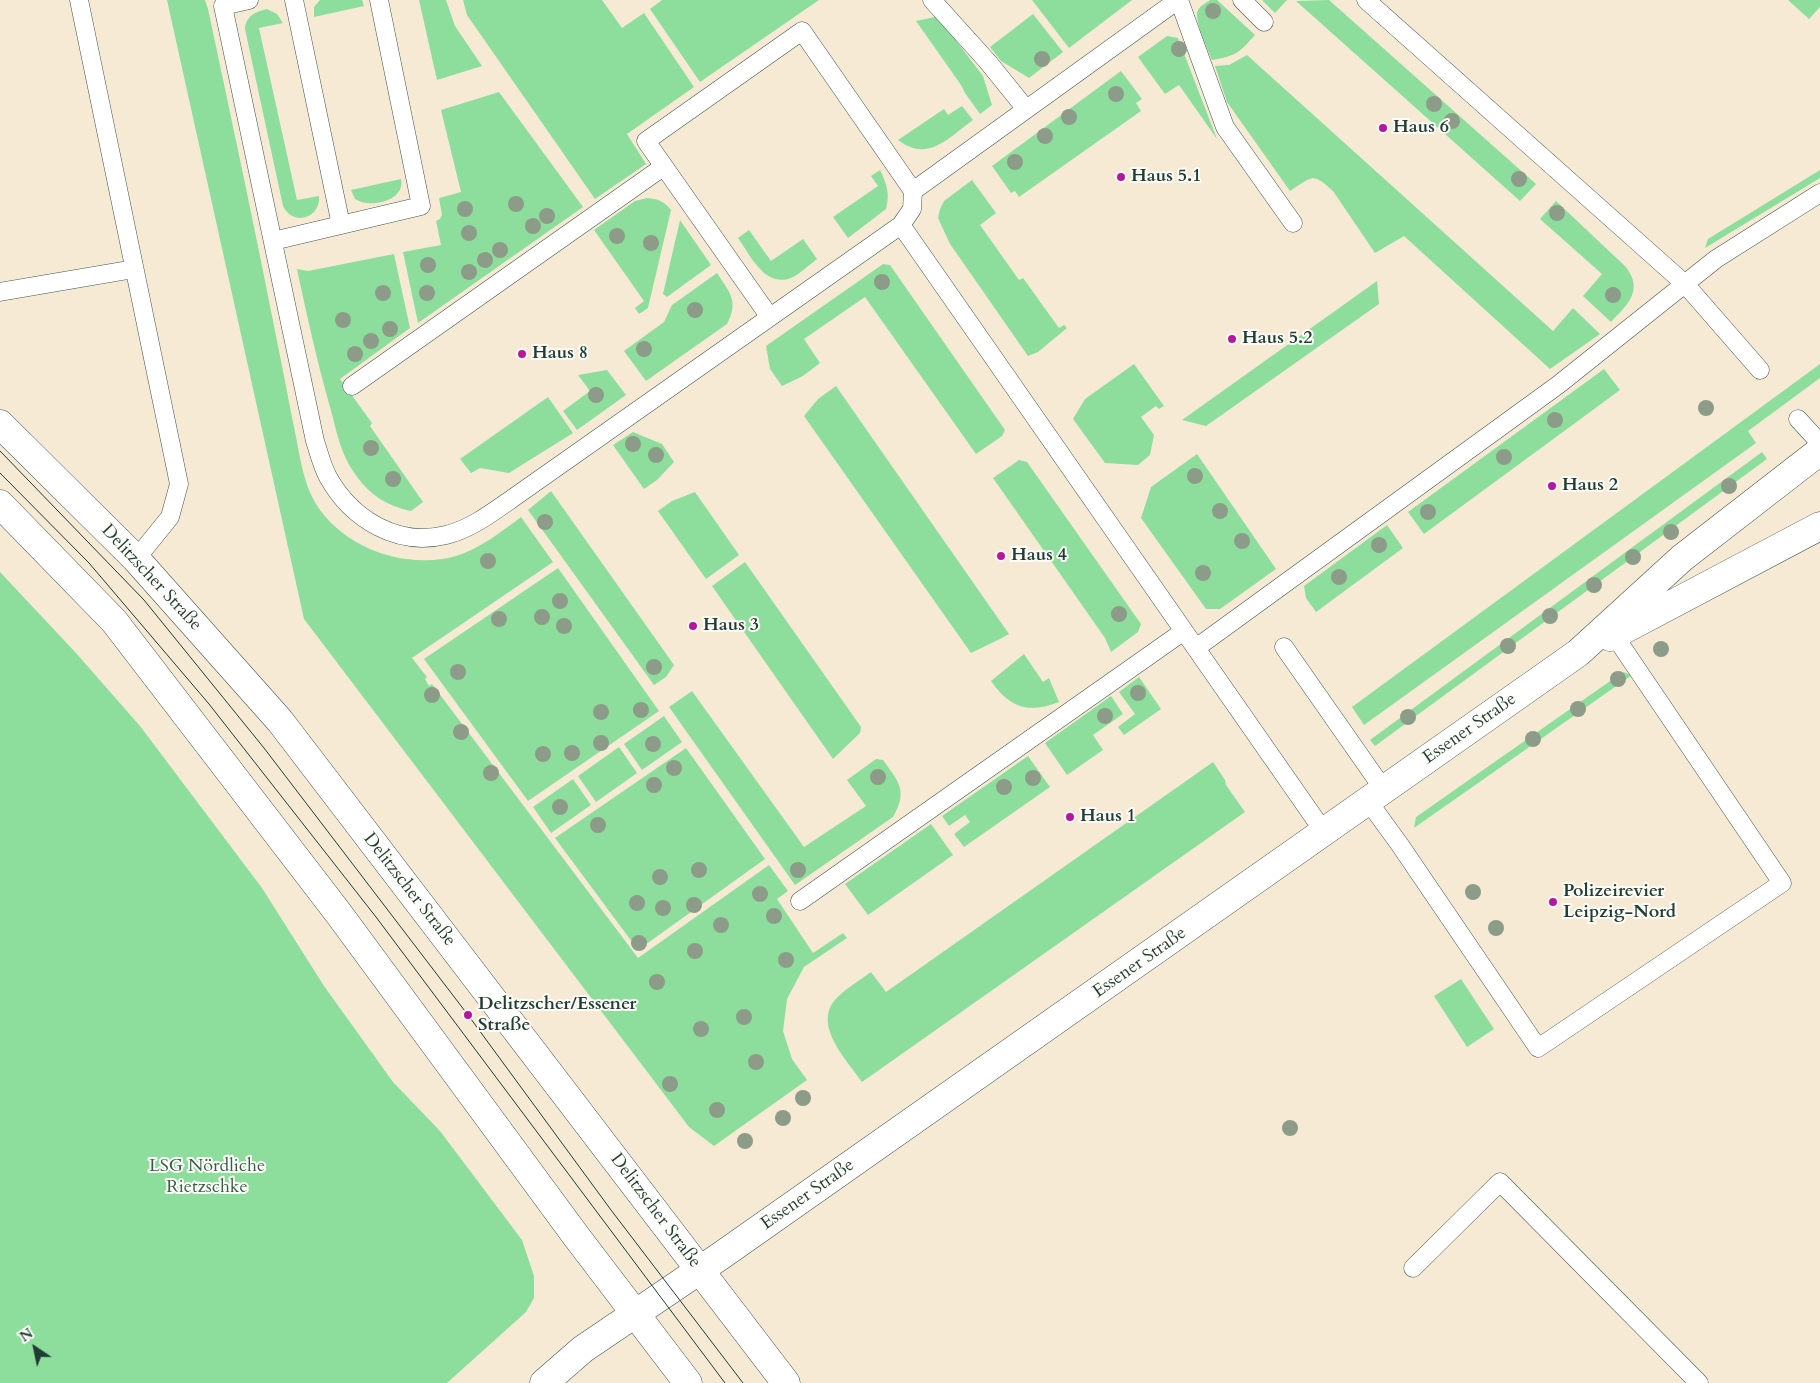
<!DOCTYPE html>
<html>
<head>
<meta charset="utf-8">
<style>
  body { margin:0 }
  #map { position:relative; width:1820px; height:1383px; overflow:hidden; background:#f6ead5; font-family:Cardo,serif }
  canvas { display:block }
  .north { position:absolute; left:10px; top:1323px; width:50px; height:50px; -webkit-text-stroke:4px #fdfcf7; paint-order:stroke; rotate:326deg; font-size:14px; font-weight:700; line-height:20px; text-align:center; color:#1f3d34 }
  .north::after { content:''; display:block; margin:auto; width:18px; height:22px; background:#1f3d34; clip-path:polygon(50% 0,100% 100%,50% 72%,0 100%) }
</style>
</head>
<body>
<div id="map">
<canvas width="1820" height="1383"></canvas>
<div class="north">N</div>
</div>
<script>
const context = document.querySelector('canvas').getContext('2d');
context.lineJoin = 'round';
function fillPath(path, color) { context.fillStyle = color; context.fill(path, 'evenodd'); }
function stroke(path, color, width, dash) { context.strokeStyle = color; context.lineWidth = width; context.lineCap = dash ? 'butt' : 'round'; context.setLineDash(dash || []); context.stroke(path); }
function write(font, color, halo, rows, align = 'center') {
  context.font = font + ' Cardo,serif'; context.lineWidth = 4; context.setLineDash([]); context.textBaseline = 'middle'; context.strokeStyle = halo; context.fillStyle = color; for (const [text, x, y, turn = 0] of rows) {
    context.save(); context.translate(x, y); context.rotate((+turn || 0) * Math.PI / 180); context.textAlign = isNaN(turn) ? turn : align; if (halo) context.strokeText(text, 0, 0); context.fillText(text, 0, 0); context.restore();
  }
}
fillPath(new Path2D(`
  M 167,0 L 205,0 L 208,9 C 232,121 256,234 278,346 C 284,375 289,403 295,432 C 300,456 303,483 316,504 C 344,549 407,570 456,556 C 481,548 501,532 521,517 L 553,562 L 412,658 L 427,677 L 425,679 L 429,686 L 432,684 L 638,958 L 769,865 L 788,891 L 777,899 L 813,953 L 843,933 L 847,938 L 804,967 L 787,999 L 783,1031 L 792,1059 L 807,1080 L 714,1146 L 689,1127 L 304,619 Z
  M 320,0 L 362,0 L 364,6 L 314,17 L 314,7 Z
  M 419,0 L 446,0 L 455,26 L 482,66 L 437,80 Z
  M 463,0 L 602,0 L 622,28 L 644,13 L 694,87 L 627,134 L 646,164 L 595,199 L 467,15 Z
  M 662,0 L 819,0 L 700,82 L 650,9 Z
  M 1032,0 L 1132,0 L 1069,48 Z
  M 1210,0 L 1217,0 L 1255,35 C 1239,53 1236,56 1212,60 C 1208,50 1193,18 1198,10 C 1200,6 1206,3 1210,0 Z
  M 1262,0 L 1287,0 L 1275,13 Z
  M 1329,0 L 1536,184 L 1520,201 L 1296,1 Z
  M 1788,0 L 1820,0 L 1820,7 L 1809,19 Z
  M 267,9 L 277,14 L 283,23 L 259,28 L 297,200 L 319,196 C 321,218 293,227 283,206 L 245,29 C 246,16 255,12 267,9 Z
  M 1033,14 L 1063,52 L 1029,78 L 1001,61 L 990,47 Z
  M 935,17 L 941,21 L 983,76 L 992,105 L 980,114 L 965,93 L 961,85 L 916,21 Z
  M 1167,36 L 1178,38 L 1217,139 L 1179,85 L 1165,94 L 1138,57 Z
  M 1247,55 L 1553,331 L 1573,308 L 1600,334 L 1550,369 L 1404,236 L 1375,253 L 1333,191 C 1312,172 1313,176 1290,191 L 1227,102 L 1215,66 L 1229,65 Z
  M 1121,71 L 1142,99 L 1136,103 L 1141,111 L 1019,197 L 1015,191 L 1011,193 L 992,166 Z
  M 499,92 L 583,207 L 418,323 L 403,252 L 441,245 L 436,221 L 440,219 L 442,215 L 439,198 L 461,192 L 441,110 Z
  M 962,106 L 973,120 C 948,138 928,163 898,140 L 944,109 L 948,115 Z
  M 880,170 C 887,184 890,194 886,209 L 848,238 L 833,217 L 878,186 L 871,176 Z
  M 1820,170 L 1820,178 L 1705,248 L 1708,239 Z
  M 401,179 C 406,201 369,209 355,199 L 351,190 Z
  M 972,180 L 996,213 L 980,225 L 1019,280 L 1023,278 L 1059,328 L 1064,325 L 1067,328 L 1038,352 L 1028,356 L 950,244 L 938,218 L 940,209 L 944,201 Z
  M 647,198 C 658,199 664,201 671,210 L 648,308 L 639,314 L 635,308 L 644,301 L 594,230 L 635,201 Z
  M 1556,201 L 1626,267 C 1644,291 1627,305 1611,322 L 1583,296 L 1602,274 L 1540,219 Z
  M 680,220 L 711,265 L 667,297 L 663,294 Z
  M 749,230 L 771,261 L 803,239 L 817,259 C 809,265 800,274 791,278 C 765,288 750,255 738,238 Z
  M 394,254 L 410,328 L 340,379 L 372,423 L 370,426 L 423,502 L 411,511 C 386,506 367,493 353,471 C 340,452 336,429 330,407 C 317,361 307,316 297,269 L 308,271 Z
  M 883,264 L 890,265 L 1005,430 L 1002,436 L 976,454 L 865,297 L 804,339 L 820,363 L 803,376 L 782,386 L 770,369 L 766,346 Z
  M 717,273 C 730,293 739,301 727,324 L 646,381 L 624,351 L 664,322 L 672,305 Z
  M 1377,281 L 1379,304 L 1206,426 L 1182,420 Z
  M 1134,364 L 1164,406 L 1159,409 L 1156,406 L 1141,417 L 1154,435 L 1150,455 L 1138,465 L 1105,463 L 1073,419 L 1085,399 Z
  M 1820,364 L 1820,378 L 1748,431 L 1756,443 L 1364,725 L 1352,707 Z
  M 1604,369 L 1620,390 L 1424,534 L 1408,512 Z
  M 607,370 L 626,395 L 577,430 L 563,411 L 590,391 L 578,375 Z
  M 836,386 L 1009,634 L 1000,639 L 971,653 L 804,416 L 818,399 Z
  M 548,397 L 573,433 L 509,473 L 480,468 L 471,473 L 460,459 Z
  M 633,432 L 662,444 L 674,462 L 657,480 L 644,489 L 613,445 Z
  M 1762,452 L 1767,459 L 1375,746 L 1370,740 Z
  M 1197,454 L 1276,569 L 1220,609 L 1206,609 L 1141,518 L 1151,487 Z
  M 1019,460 L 1027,462 L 1141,624 L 1138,632 L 1111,652 L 1105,638 L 993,478 Z
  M 551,491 L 674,665 L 666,677 L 654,685 L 528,510 Z
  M 695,492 L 739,555 L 706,579 L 658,511 L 672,501 Z
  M 1387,525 L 1403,548 L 1316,612 L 1306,598 L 1304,586 Z
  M 745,562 L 861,727 L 860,733 L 833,759 L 712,586 Z
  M 558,568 L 659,711 L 528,801 L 424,659 Z
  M 0,572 L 76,653 L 140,726 L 262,888 L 324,986 L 393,1082 L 440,1131 L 522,1240 L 534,1276 L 534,1298 L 526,1312 L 447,1383 L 0,1383 Z
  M 1024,654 L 1043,682 L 1049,678 L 1059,702 C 1028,714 1010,708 991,681 Z
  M 1623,672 L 1632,675 L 1414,828 L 1416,817 Z
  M 1139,677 L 1161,709 L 1124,735 L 1118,727 L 1135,714 L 1119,692 Z
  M 692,691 L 804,847 L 866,806 L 847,780 L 876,759 L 883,760 C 899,782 908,791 893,817 L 795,885 L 669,707 Z
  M 1111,696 L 1123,714 L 1093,735 L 1103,750 L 1067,775 L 1045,743 Z
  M 664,716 L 682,742 L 642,770 L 624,744 Z
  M 619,747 L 637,773 L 596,802 L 578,776 Z
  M 686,748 L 765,859 L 638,950 L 555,838 Z
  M 1028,756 L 1050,787 L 964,847 L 954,834 L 970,822 L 965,815 L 949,826 L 942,816 Z
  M 1213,762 L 1225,780 L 1226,785 L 1245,812 L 862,1082 C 847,1060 814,1027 834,1001 C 844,989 859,981 871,972 L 886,992 Z
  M 573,779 L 591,805 L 551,833 L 533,807 Z
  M 931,824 L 953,855 L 868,915 L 845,884 Z
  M 1461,979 L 1494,1029 L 1467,1047 L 1434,996 Z`), '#8dde9d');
const service = new Path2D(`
  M 79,0 L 179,484 L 170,517 L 136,559
  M 249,0 L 223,6 L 315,441 C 319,453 322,466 328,477 C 352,520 398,547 446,535 C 471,529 493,512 513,498 L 901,225 L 912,209 L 913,191 L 802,31 L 646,141 L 769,316
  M 294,0 L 341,225
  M 932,0 L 988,62 L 1026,109
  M 1179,0 L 1225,127 L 1293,223
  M 1242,0 L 1264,22
  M 1366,0 L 1685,284 L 1760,370
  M 913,191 L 1178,0
  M 901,225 L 1324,832
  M 273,241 L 421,206 L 379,0
  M 0,292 L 134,269
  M 352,386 L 663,167
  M 1798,419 L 1820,443
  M 1284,647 L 1384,790
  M 1196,648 L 1558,385 L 1716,259 L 1820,193
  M 1368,801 L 1400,845 L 1538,1048 L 1782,883 L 1614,635
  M 800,901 L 1184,631
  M 1413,1268 L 1500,1182 L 1699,1383`);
const secondary = new Path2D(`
  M 0,424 L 136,559 L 280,721 L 786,1383
  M 0,504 L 114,621 L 339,914 L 576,1236 L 688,1383`);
const primary = new Path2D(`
  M 1610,637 L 1820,526
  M 544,1383 L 583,1349 L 722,1255 L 1578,653 L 1682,558 L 1820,451`);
stroke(service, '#3f574c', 19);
stroke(secondary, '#3f574c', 29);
stroke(primary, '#3f574c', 29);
stroke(service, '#fff', 18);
stroke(secondary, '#fff', 28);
stroke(primary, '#fff', 28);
stroke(new Path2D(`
  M 0,451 L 144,600 L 264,748 L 468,1015 L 611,1210 L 743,1383
  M 0,473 L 89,563 L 209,704 L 376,917 L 725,1383`), '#1f3d34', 1);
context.fillStyle = '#8c9c88';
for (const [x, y] of [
  [1213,11],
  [1179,49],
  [1042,59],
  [1116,94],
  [1434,104],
  [1069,117],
  [1452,121],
  [1045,136],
  [1015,162],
  [1519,179],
  [516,204],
  [465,209],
  [1557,213],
  [547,216],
  [533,226],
  [469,233],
  [617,236],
  [651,243],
  [500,250],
  [485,260],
  [428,265],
  [469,272],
  [882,282],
  [383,293],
  [427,293],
  [1613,295],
  [695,310],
  [343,320],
  [390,329],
  [371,341],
  [644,349],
  [355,354],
  [596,395],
  [1706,408],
  [1555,420],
  [633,444],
  [371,448],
  [656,455],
  [1504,457],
  [1195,476],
  [393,479],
  [1729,486],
  [1220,511],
  [1428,512],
  [545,522],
  [1671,532],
  [1242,541],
  [1379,545],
  [1633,557],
  [488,561],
  [1203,573],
  [1339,577],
  [1594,585],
  [560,601],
  [1119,614],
  [1550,616],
  [542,617],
  [499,619],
  [564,626],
  [1508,646],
  [1661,649],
  [654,667],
  [458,672],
  [1618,679],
  [1138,693],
  [432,695],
  [1578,709],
  [641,710],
  [601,712],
  [1105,716],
  [1408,717],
  [461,732],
  [1533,739],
  [601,743],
  [653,744],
  [572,753],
  [543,754],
  [674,768],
  [491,773],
  [878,777],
  [1033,778],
  [654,785],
  [1004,787],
  [560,807],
  [598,825],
  [699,870],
  [798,870],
  [660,877],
  [1473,892],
  [760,894],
  [637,903],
  [694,905],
  [663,908],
  [774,916],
  [721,925],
  [1496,928],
  [639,943],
  [695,951],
  [786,960],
  [657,982],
  [744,1017],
  [701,1029],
  [756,1062],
  [670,1084],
  [803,1098],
  [717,1110],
  [783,1118],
  [1290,1128],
  [745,1141]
]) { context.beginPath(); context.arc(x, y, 8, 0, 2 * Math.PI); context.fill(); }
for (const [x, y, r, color] of [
  [1383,128,5,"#b5179e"],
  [1121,177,5,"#b5179e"],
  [1232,339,5,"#b5179e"],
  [522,354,5,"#b5179e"],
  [1552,486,5,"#b5179e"],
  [1001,556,5,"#b5179e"],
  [693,626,5,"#b5179e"],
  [1070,817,5,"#b5179e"],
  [1553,902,5,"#b5179e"],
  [468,1015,5,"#b5179e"]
]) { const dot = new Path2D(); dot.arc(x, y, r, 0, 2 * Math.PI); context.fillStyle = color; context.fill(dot); stroke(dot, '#fdfcf7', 2); }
write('bold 18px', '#1f3d34', '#fdfcf7', [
  ["Haus 6",1393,128],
  ["Haus 5.1",1131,177],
  ["Haus 5.2",1242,339],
  ["Haus 8",532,354],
  ["Haus 2",1562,486],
  ["Haus 4",1011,556],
  ["Haus 3",703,626],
  ["Haus 1",1080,817],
  ["Polizeirevier",1563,892],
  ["Leipzig-Nord",1563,913],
  ["Delitzscher/Essener",478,1005],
  ["Straße",478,1026]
], 'left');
write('18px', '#1f3d34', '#fdfcf7', [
  ["Delitzscher Straße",151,578,47],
  ["Essener Straße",1470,729,-35],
  ["Delitzscher Straße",409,890,52],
  ["Essener Straße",1140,963,-35],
  ["Essener Straße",808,1195,-35],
  ["Delitzscher Straße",655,1211,53]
]);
write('18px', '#355d49', '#fdfcf7', [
  ["LSG Nördliche",207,1167],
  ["Rietzschke",207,1188]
]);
</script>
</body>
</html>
